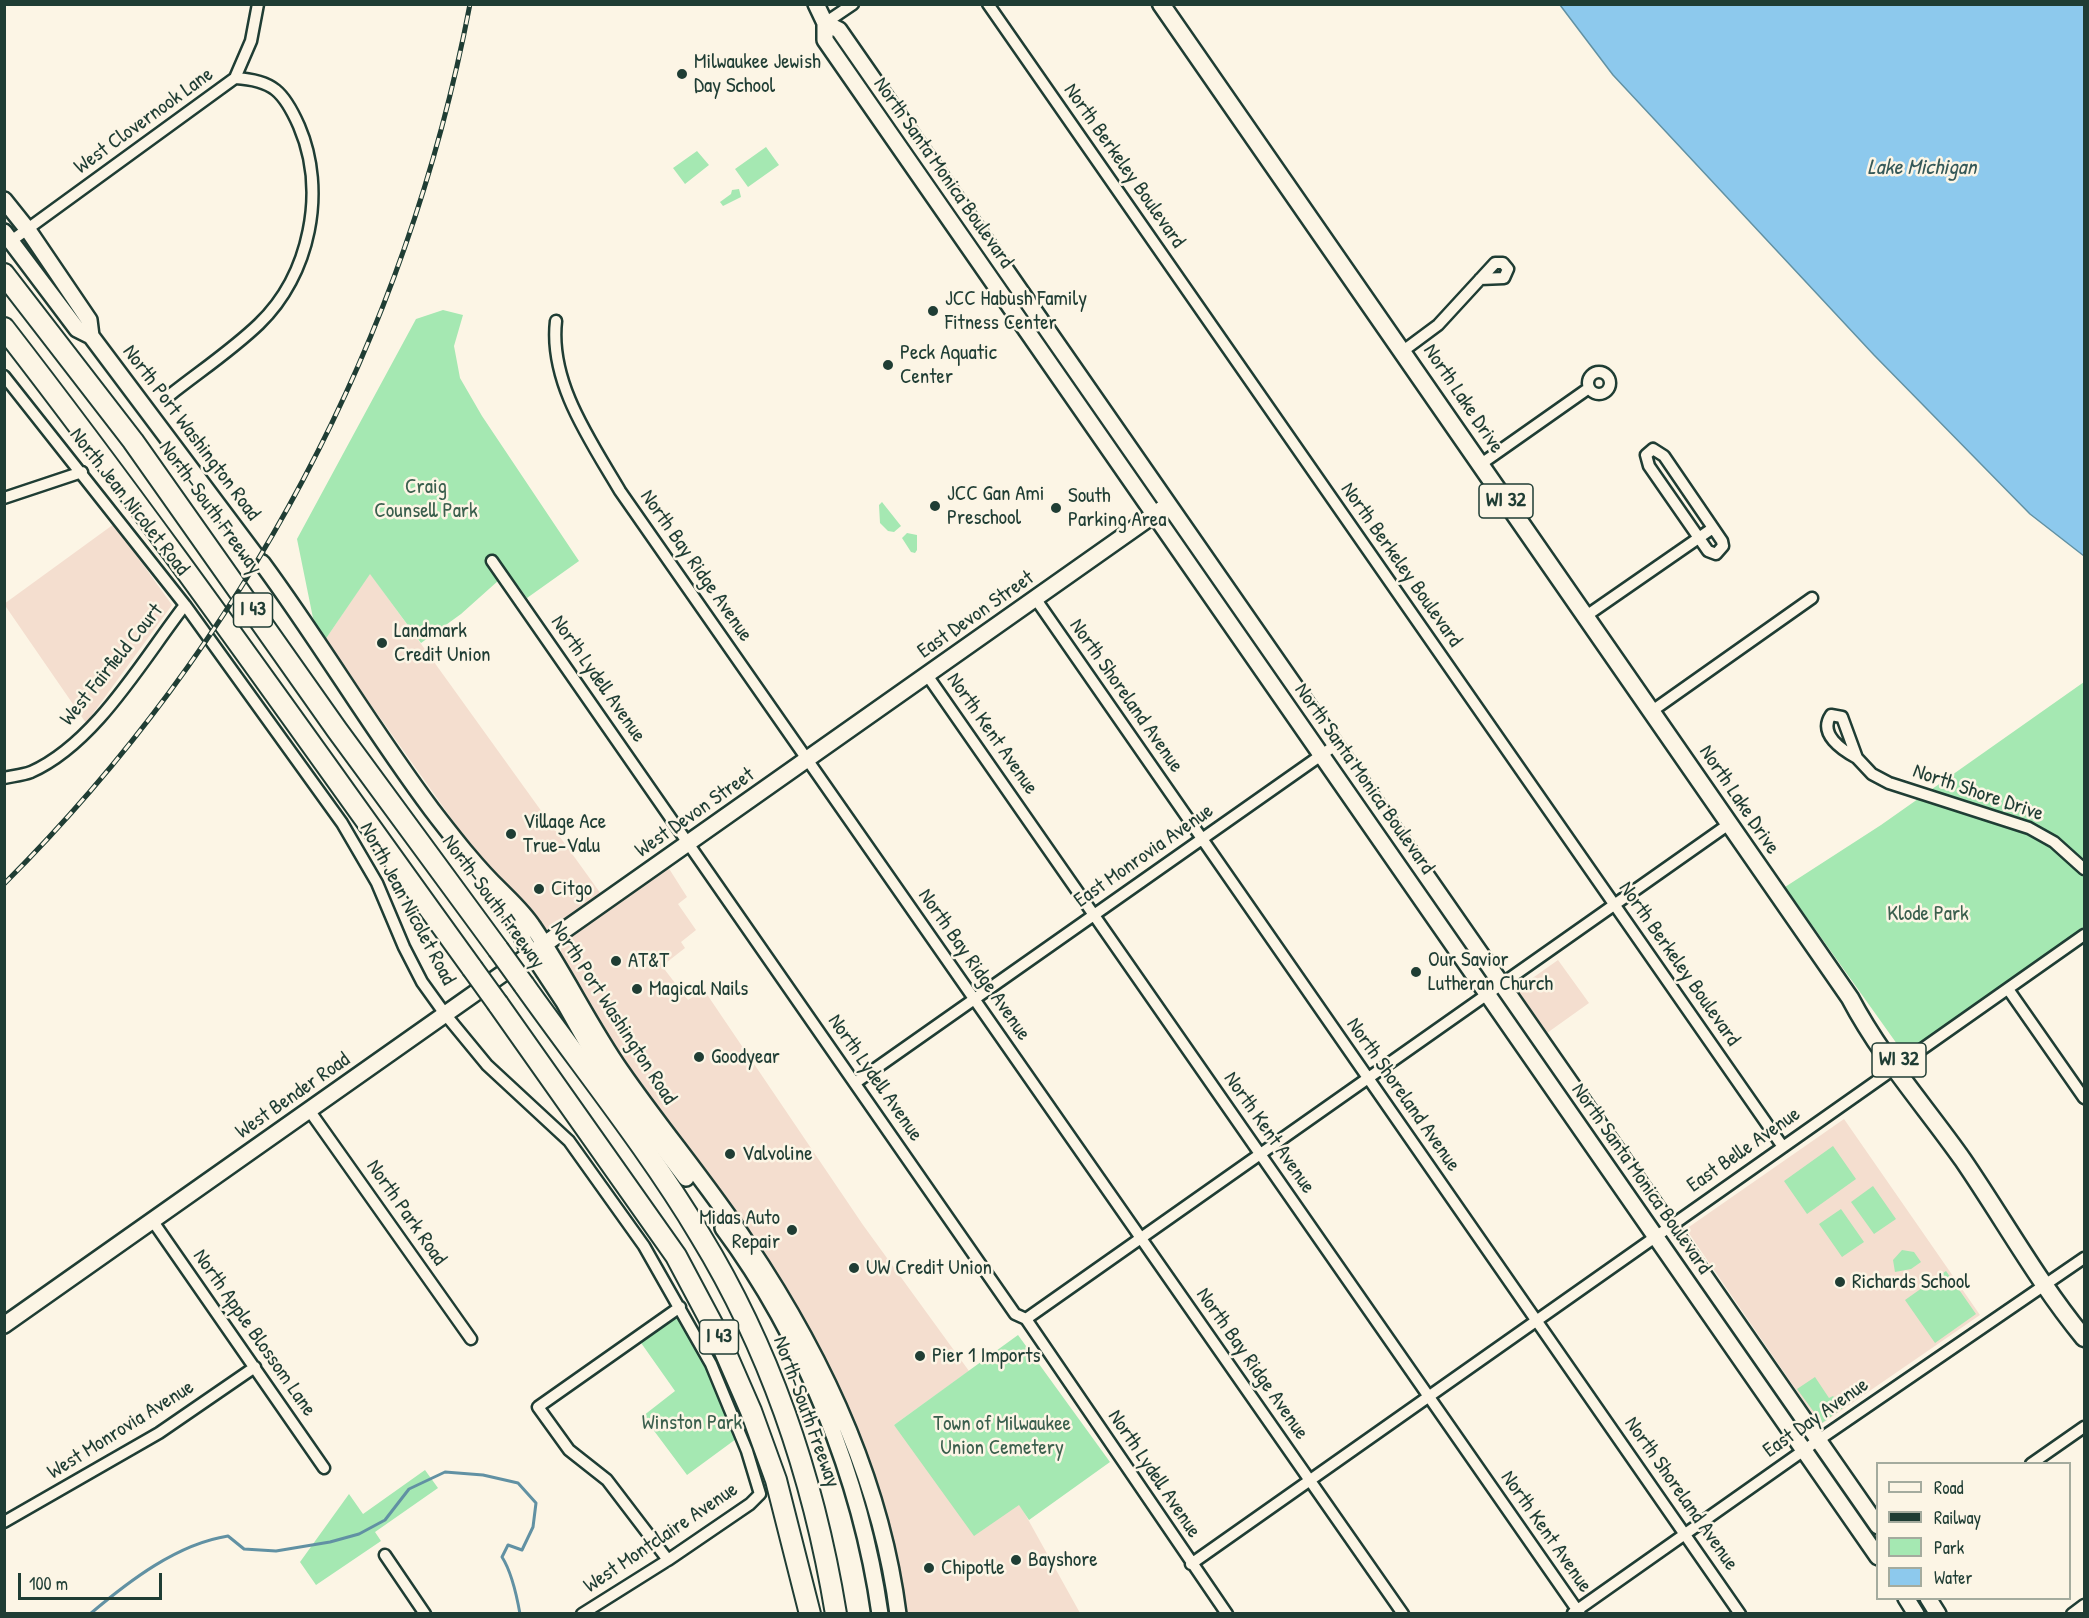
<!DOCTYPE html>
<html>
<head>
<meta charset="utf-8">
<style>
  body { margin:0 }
  #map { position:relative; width:2089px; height:1618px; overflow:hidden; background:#fcf5e5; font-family:"Patrick Hand",sans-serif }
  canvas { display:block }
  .frame { position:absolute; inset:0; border:6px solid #1f3d34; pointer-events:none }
  .legend { position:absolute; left:1876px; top:1462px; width:195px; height:138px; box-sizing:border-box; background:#fcf5e5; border:2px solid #a4ab9e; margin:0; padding:8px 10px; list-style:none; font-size:18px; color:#1f3d34 }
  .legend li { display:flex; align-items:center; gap:12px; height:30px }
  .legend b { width:30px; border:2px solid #a4ab9e }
  .scale { position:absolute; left:18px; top:1573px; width:144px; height:27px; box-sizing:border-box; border:3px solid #1f3d34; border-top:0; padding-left:8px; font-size:18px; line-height:21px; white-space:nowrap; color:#1f3d34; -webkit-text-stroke:4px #fcf5e5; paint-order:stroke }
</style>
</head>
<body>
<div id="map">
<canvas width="2089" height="1618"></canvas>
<div class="frame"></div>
<ul class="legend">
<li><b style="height:8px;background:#fcf5e5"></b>Road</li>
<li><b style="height:8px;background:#1f3d34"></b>Railway</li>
<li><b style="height:16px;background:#a5e8b2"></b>Park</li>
<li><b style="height:16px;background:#8dc9ed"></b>Water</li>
</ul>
<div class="scale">100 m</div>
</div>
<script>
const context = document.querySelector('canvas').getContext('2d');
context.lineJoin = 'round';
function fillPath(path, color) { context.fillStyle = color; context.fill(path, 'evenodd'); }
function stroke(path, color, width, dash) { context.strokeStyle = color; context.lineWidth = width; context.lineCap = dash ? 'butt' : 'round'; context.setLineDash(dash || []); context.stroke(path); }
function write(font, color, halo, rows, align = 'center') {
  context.font = font + ' "Patrick Hand",sans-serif'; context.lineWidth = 5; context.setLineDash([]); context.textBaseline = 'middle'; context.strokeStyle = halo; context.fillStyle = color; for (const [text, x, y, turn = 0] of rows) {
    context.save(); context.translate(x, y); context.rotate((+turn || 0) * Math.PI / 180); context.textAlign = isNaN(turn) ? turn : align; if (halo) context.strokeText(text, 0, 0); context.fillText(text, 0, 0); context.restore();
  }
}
fillPath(new Path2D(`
  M 114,524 L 172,605 L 86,723 L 4,604 Z
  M 370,573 L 601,894 L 549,929 L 541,929 L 495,880 L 325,640 Z
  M 668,867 L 687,897 L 678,904 L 696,930 L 681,942 L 685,948 L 662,966 L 688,1000 L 704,990 L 863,1225 L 969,1371 L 894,1425 L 1020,1505 L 1080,1613 L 905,1613 L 882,1504 L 837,1388 L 819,1349 L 760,1250 L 632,1076 L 560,953 L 563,943 Z
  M 1558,960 L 1589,1003 L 1547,1033 L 1517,989 Z
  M 1844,1119 L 1980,1315 L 1820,1425 L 1686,1229 Z`), '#f4decf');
fillPath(new Path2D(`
  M 766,147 L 779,165 L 748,187 L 735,169 Z
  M 697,151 L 709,165 L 685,184 L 673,168 Z
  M 739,189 L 741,197 L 723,206 L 720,202 L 731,194 L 732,190 Z
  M 443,310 L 463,315 L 454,346 L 460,378 L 482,416 L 579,561 L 527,598 L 508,572 L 461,614 L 421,643 L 370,574 L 325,640 L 313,618 L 297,539 L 416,319 Z
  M 882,502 L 901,526 L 894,532 L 888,531 L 880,523 L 879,505 Z
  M 907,533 L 917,535 L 917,550 L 915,553 L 911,552 L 902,538 Z
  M 2084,682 L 2084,927 L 1912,1048 L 1902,1051 L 1785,887 L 1881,825 Z
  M 1833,1146 L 1856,1179 L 1807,1214 L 1784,1181 Z
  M 1873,1186 L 1896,1219 L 1874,1234 L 1851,1202 Z
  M 1841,1209 L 1864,1242 L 1842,1257 L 1819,1224 Z
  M 1902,1250 L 1914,1252 L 1921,1262 L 1911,1269 L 1895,1272 L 1893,1260 Z
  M 1946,1271 L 1976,1314 L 1935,1343 L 1905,1300 Z
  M 675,1317 L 679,1318 L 707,1368 L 736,1439 L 687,1475 L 643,1416 L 675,1391 L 639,1340 Z
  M 1018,1335 L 1110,1462 L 1029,1520 L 1019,1505 L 974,1536 L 894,1425 Z
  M 1815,1377 L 1829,1398 L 1833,1396 L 1843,1408 L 1822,1423 L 1797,1389 Z
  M 425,1470 L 438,1488 L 375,1532 L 381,1541 L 316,1585 L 300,1562 L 349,1494 L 363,1514 Z`), '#a5e8b2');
const water = new Path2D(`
  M 1560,5 L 2084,5 L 2084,556 L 2030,514 L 1874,355 L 1613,75 Z`);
fillPath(water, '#8dc9ed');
stroke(water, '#6191a3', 1.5);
stroke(new Path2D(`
  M 90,1614 C 129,1581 177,1544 228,1536 L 244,1549 L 276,1551 L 330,1542 L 359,1534 L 385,1520 L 409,1489 L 445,1472 L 483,1475 L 518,1483 L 536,1503 L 533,1527 L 522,1550 L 508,1545 L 502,1557 C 511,1571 517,1597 520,1614`), '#6191a3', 3);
const street = new Path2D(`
  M 988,4 L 1783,1147
  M 825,23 L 853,4
  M 11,241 L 235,78 L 251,41 L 258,4
  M 556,321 C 549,382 590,440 620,491 L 1403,1614
  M 1403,351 L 1438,325 L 1495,263 L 1503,263 L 1508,269 L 1504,278 L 1480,279
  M1588 383a11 11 0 1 1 22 0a11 11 0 1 1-22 0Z
  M 4,376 L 185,605 L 342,823 L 377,883 L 404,947 L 422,982 L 445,1014 L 487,1065 L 569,1141 L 644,1246 L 711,1364 L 747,1451 L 760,1494 L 750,1504 L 668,1560 L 582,1614
  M 170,395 C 199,372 232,350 259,324 C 310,275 327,191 299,126 C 284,92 273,80 235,78
  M 1653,449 L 1664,456 L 1722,541 L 1723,546 L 1716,554 L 1708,551 L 1649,466 L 1646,455 Z
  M 1481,464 L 1589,388
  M 4,498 L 82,472
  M 492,561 L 1015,1314 L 1026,1319 L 1227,1614
  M 1035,598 L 1740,1614
  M 1586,616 L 1713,528
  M 927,675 L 1580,1614
  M 1652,711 L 1812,598
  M 1857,758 C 1842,750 1818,734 1831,715 L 1842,717 L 1857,758 L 1872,774 L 1889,783 L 2029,828 L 2054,842 L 2084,869
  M 4,778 C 13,776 23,775 31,772 C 96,743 143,659 185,605
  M 2008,989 L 2084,1098
  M 855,1083 L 1337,744
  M 309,1110 L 471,1339
  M 152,1220 L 324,1468
  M 1026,1319 L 1729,824
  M 2031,1464 L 2084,1427
  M 4,1522 L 159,1433 L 255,1367
  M 385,1555 L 425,1614
  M 668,1560 L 607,1480 L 569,1450 L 538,1407 L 680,1307
  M 1191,1564 L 2084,935
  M 1573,1613 L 1817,1441 L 2084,1258
  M 2072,1614 L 2084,1605`);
const secondary = new Path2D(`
  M 816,4 L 825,23 L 825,40 L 1878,1557
  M 825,23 L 839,30 L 1878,1526
  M 4,200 L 28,230 L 89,320 L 91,336
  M 4,232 L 77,329 L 91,336 L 256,556
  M 262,563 C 321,643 372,730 432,810 C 453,837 475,866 500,890 C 512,902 524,913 533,927 C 565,974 589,1025 621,1071 C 661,1129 707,1183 746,1242 C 821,1353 881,1480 898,1614
  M 504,900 L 525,943 L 564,1002 L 598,1062 L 686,1178
  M 723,1228 C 804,1337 861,1479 880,1614
  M 4,1325 L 1162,509
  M 1906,1598 L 1916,1614
  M 1928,1598 L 1938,1614`);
const primary = new Path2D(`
  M 1161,4 L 1850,998 C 1881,1057 1925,1106 1963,1160 C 2004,1220 2038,1282 2084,1338`);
const highway = new Path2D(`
  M 4,274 L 133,441 L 337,730 L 498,949
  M 4,328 C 166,537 317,754 472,968
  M 524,985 C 583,1068 648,1148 700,1235 C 771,1351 814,1480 836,1614
  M 498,1004 L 676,1256 L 717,1333 L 751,1411 L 776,1480 L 810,1614`);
stroke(street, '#1f3d34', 15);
stroke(secondary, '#1f3d34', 20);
stroke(primary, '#1f3d34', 21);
stroke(highway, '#1f3d34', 24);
stroke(street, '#fcf5e5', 10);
stroke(secondary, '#fcf5e5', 15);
stroke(primary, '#fcf5e5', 16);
stroke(highway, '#fcf5e5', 20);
const rail = new Path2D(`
  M 4,884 C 245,643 406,339 470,4`);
stroke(rail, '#1f3d34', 5);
stroke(rail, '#fcf5e5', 3, [9]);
const highwayBridge = new Path2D(`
  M 498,949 L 524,985
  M 472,968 L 498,1004`);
stroke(highwayBridge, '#1f3d34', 24, []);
stroke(highwayBridge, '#fcf5e5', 20);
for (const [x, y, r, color] of [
  [682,74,6,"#1f3d34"],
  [933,311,6,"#1f3d34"],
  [888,365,6,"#1f3d34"],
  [935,506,6,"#1f3d34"],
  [1056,508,6,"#1f3d34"],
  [382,643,6,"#1f3d34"],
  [511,834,6,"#1f3d34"],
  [539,889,6,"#1f3d34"],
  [616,961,6,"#1f3d34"],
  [1416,972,6,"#1f3d34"],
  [637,989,6,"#1f3d34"],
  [699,1057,6,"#1f3d34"],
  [730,1154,6,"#1f3d34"],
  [792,1230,6,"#1f3d34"],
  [854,1268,6,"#1f3d34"],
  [1840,1282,6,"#1f3d34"],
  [920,1356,6,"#1f3d34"],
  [1016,1560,6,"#1f3d34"],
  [929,1568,6,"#1f3d34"]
]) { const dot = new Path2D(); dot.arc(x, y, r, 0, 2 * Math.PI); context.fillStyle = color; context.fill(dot); stroke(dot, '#fcf5e5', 2); }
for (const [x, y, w] of [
  [1506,501,54],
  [253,610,39],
  [1899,1060,54],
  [719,1337,39]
]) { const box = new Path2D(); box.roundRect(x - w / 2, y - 17, w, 34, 4.5); context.fillStyle = '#fcf5e5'; context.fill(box); stroke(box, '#1f3d34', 1.5); }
write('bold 20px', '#1f3d34', null, [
  ["WI 32",1506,501],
  ["I 43",253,610],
  ["WI 32",1899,1060],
  ["I 43",719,1337]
]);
write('21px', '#1f3d34', '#fcf5e5', [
  ["Milwaukee Jewish",694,62],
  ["Day School",694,86],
  ["JCC Habush Family",945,299],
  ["Fitness Center",945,323],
  ["Peck Aquatic",900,353],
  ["Center",900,377],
  ["JCC Gan Ami",947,494],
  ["Preschool",947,518],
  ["South",1068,496],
  ["Parking Area",1068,520],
  ["Landmark",394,631],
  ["Credit Union",394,655],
  ["Village Ace",523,822],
  ["True-Valu",523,846],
  ["Citgo",551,889],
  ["Our Savior",1428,960],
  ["Lutheran Church",1428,984],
  ["AT&T",628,961],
  ["Magical Nails",649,989],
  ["Goodyear",711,1057],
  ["Valvoline",742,1154],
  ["Midas Auto",780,1218,"right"],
  ["Repair",780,1242,"right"],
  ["UW Credit Union",866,1268],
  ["Richards School",1852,1282],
  ["Pier 1 Imports",932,1356],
  ["Bayshore",1028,1560],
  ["Chipotle",941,1568]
], 'left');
write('21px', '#1f3d34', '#fcf5e5', [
  ["West Clovernook Lane",144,121,-36],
  ["North Berkeley Boulevard",1124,166,55],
  ["North Santa Monica Boulevard",943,173,55],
  ["North Lake Drive",1463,399,56],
  ["North Port Washington Road",191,433,53],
  ["North Jean Nicolet Road",129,502,52],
  ["North-South Freeway",210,508,54],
  ["North Berkeley Boulevard",1401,565,55],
  ["North Bay Ridge Avenue",696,566,55],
  ["East Devon Street",976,615,-35],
  ["West Fairfield Court",112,665,-51],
  ["North Lydell Avenue",598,679,55],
  ["North Shoreland Avenue",1126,696,55],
  ["North Kent Avenue",992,734,55],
  ["North Santa Monica Boulevard",1364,779,55],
  ["North Shore Drive",1978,793,19],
  ["North Lake Drive",1739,800,56],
  ["West Devon Street",695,813,-35],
  ["East Monrovia Avenue",1144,856,-35],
  ["North-South Freeway",493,902,54],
  ["North Jean Nicolet Road",407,904,62],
  ["North Berkeley Boulevard",1679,964,55],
  ["North Bay Ridge Avenue",974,965,55],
  ["North Port Washington Road",613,1013,57],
  ["North Lydell Avenue",875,1078,55],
  ["North Shoreland Avenue",1403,1095,55],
  ["West Bender Road",293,1096,-35],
  ["North Kent Avenue",1269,1133,55],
  ["East Belle Avenue",1744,1150,-35],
  ["North Santa Monica Boulevard",1641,1179,55],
  ["North Park Road",406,1213,55],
  ["North Apple Blossom Lane",254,1333,55],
  ["North Bay Ridge Avenue",1252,1364,55],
  ["North-South Freeway",806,1412,70],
  ["East Day Avenue",1816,1418,-35],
  ["West Monrovia Avenue",121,1430,-32],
  ["North Lydell Avenue",1154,1474,56],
  ["North Shoreland Avenue",1681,1494,55],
  ["North Kent Avenue",1546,1532,55],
  ["West Montclaire Avenue",661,1538,-34]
]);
write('21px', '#3a5f4d', '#fcf5e5', [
  ["Craig",426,487],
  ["Counsell Park",426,511],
  ["Klode Park",1928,914],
  ["Winston Park",692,1423],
  ["Town of Milwaukee",1002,1424],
  ["Union Cemetery",1002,1448]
]);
write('italic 22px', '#355959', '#fcf5e5', [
  ["Lake Michigan",1922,168]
]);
</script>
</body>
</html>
